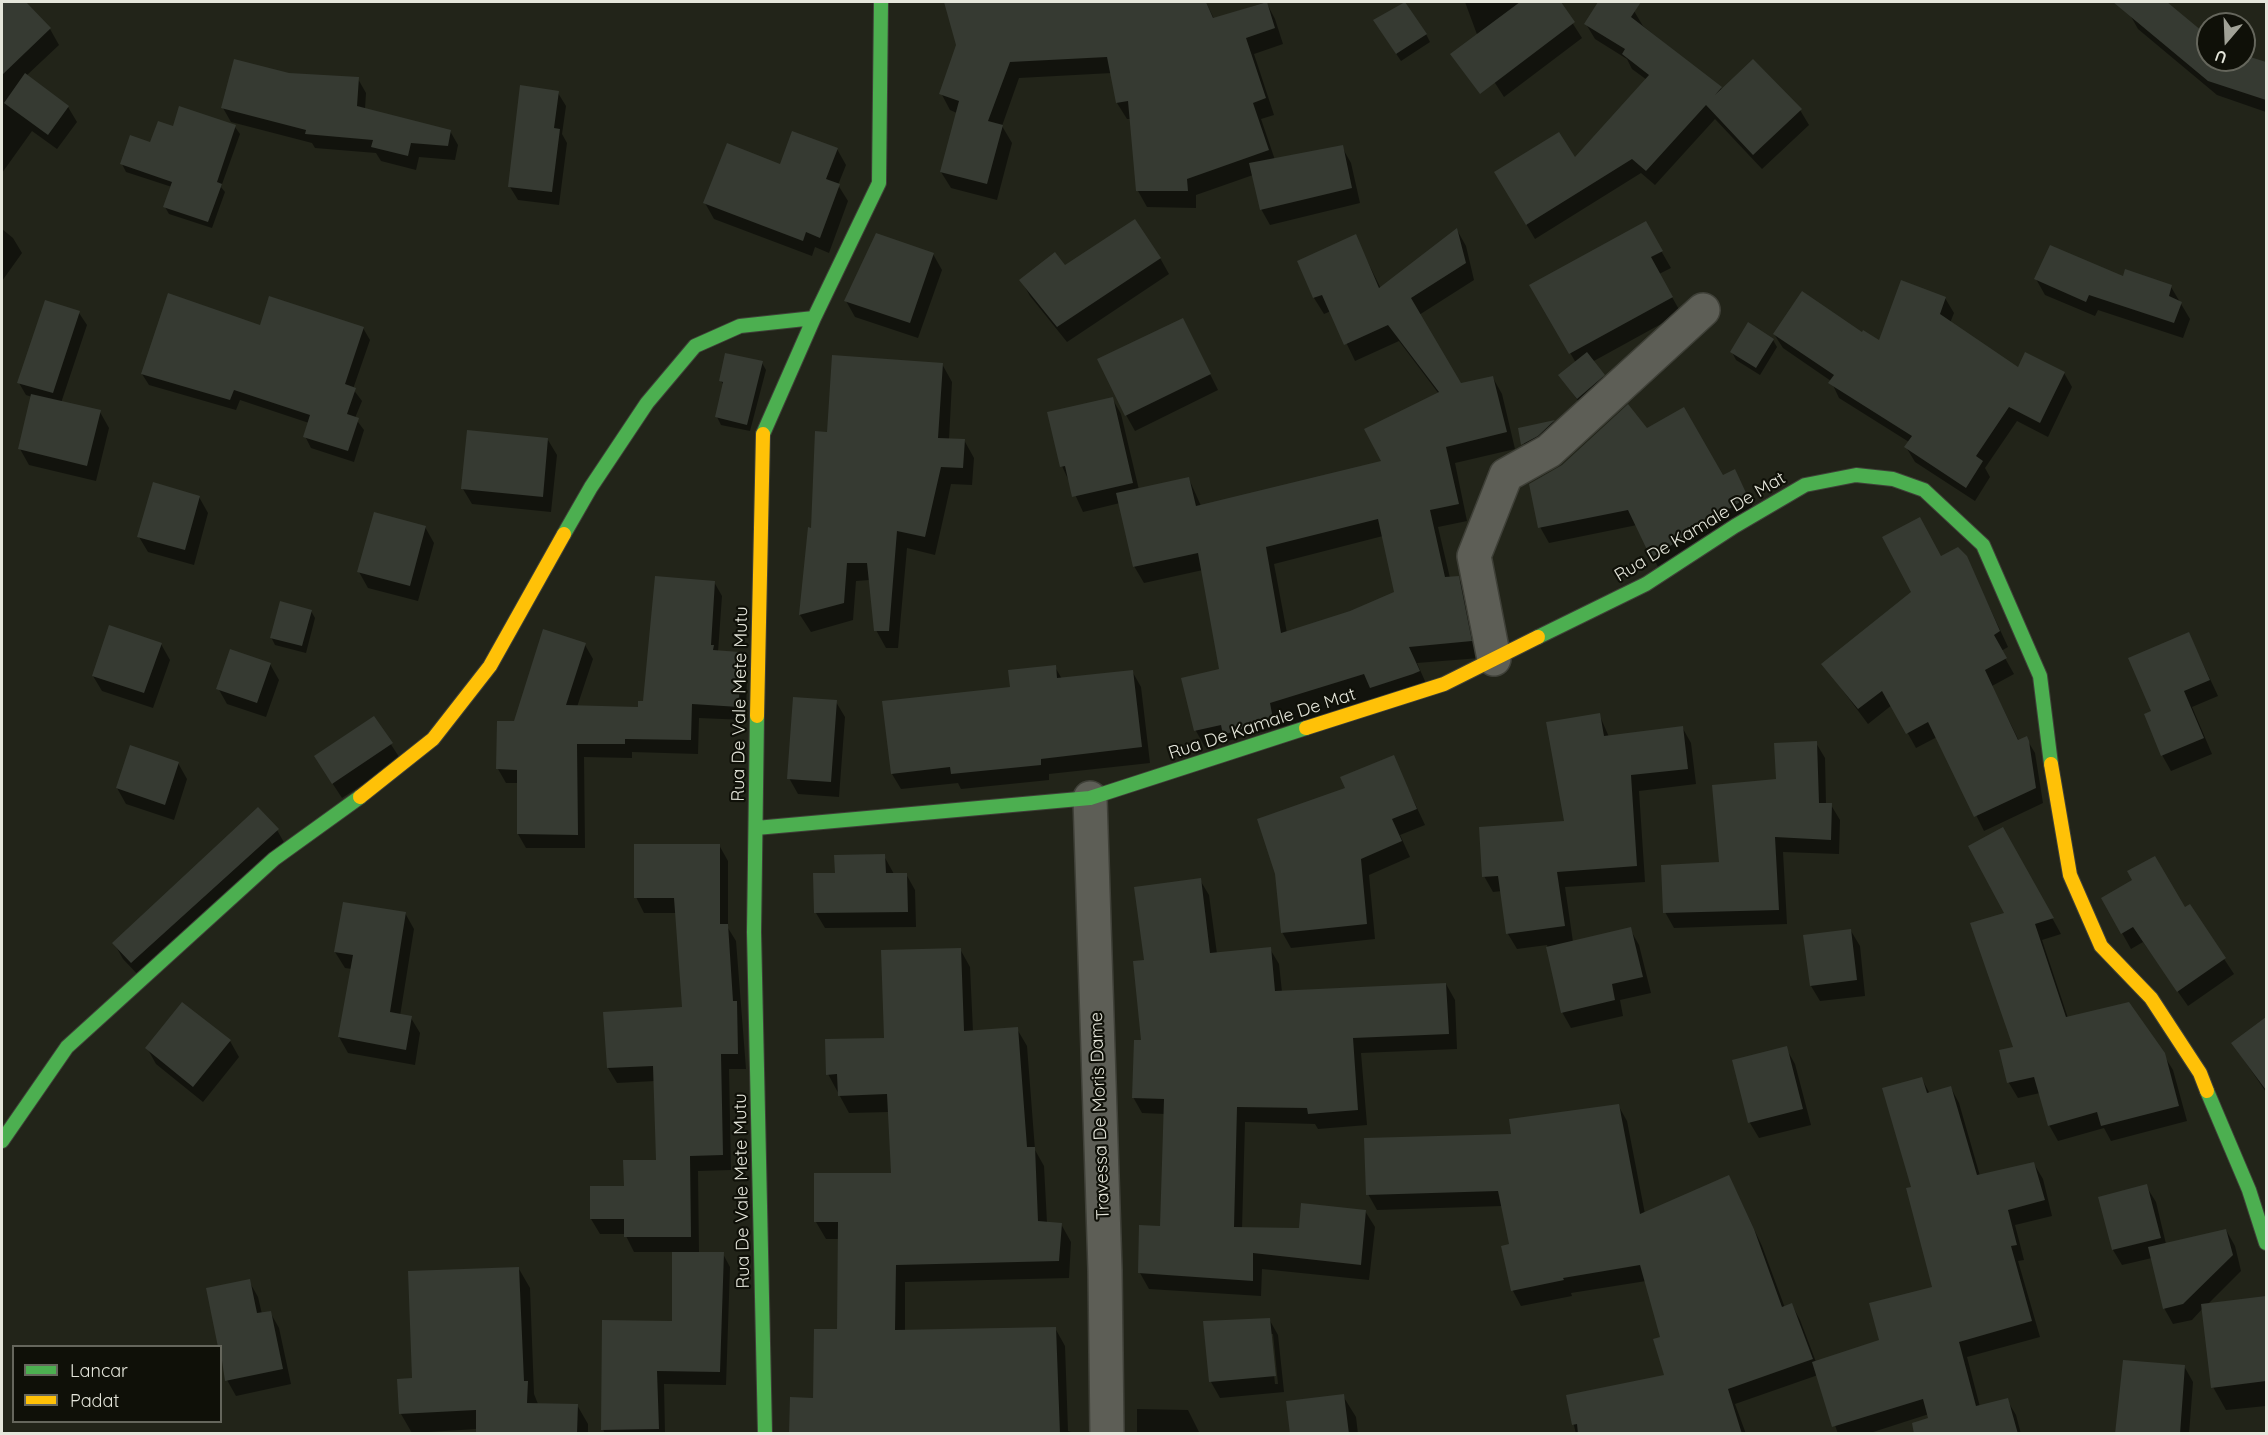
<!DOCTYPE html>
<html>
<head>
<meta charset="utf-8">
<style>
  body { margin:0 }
  #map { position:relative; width:2268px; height:1435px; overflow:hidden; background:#222419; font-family:Quicksand,sans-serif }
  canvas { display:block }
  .frame { position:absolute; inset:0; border:3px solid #e5e6db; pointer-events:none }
  .legend { position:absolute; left:12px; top:1345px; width:210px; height:78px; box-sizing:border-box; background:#0f1008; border:2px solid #65665c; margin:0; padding:8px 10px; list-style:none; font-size:18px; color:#e5e6db }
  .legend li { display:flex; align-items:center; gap:12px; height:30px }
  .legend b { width:30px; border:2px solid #65665c }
  .north { position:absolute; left:2196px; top:12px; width:60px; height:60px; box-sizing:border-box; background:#0f1008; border:2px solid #65665c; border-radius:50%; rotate:199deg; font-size:16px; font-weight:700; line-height:24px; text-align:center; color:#e5e6db }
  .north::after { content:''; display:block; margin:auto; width:21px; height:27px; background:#a1a297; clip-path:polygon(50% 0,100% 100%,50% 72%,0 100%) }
</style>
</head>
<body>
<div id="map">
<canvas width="2268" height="1435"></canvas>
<div class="frame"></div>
<ul class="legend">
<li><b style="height:8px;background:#4caf50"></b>Lancar</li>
<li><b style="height:8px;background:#ffc107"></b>Padat</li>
</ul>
<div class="north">U</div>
</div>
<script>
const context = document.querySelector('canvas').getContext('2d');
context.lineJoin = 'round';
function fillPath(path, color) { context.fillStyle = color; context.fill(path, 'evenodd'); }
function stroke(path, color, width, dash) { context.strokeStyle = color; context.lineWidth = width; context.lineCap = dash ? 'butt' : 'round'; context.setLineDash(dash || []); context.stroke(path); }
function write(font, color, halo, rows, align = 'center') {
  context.font = font + ' Quicksand,sans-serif'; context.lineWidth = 4.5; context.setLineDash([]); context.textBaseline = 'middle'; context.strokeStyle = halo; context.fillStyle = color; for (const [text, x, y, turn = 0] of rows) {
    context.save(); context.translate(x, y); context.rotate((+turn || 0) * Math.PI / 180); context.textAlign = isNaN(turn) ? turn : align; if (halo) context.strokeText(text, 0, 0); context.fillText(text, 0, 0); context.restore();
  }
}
fillPath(new Path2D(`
  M 2,2 L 24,2 L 50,29 L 59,45 L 26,76 L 68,107 L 77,122 L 57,149 L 32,131 L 2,173 Z
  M 946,2 L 1206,2 L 1214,19 L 1266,2 L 1275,19 L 1283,44 L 1254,54 L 1274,115 L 1261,119 L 1275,160 L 1342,147 L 1351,163 L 1360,203 L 1270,225 L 1261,209 L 1253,175 L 1196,195 L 1196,208 L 1147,207 L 1138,191 L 1131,119 L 1127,119 L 1117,103 L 1112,73 L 1019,78 L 1002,126 L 1012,143 L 997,200 L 951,188 L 941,172 L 957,113 L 950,110 L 941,93 L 958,45 Z
  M 1465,2 L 1559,2 L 1582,38 L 1504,97 L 1495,83 Z
  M 1600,2 L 1618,2 L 1634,11 L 1643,26 L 1723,90 L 1800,110 L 1809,125 L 1762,169 L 1715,119 L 1655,185 L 1641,173 L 1535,239 L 1496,173 L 1575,159 L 1647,80 L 1632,69 L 1627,59 L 1595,39 L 1586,24 Z
  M 2138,2 L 2164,2 L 2208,38 L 2208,60 L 2244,60 L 2244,56 L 2266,64 L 2266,112 L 2217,95 L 2138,29 L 2129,13 Z
  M 1379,28 L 1426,34 L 1430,42 L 1401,61 Z
  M 288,74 L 358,79 L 366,93 L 365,109 L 450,131 L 458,145 L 455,160 L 419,157 L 416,170 L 381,161 L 376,153 L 315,148 L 312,143 L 231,122 L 223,108 Z
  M 558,93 L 566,106 L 562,134 L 567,143 L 559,205 L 518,200 L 510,187 Z
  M 235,127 L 240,134 L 221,187 L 225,192 L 212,228 L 169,214 L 165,207 L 172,187 L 126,172 L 122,164 L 173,128 Z
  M 837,149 L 846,165 L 838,185 L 848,201 L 829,253 L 815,247 L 812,256 L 714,219 L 705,203 L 781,166 Z
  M 1645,223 L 1671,268 L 1659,274 L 1681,313 L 1592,362 L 1612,391 L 1587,414 L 1560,375 L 1576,363 L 1531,285 Z
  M 2,229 L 13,238 L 22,253 L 2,281 Z
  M 1457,230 L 1466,246 L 1474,280 L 1419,315 L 1461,385 L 1493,378 L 1502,394 L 1515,449 L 1455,463 L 1467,521 L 1438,527 L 1450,578 L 1458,577 L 1468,594 L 1480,658 L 1417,663 L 1428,688 L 1205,747 L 1196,731 L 1183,679 L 1221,670 L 1203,570 L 1144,583 L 1134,566 L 1120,503 L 1083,512 L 1062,466 L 1112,398 L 1121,414 L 1139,490 L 1189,479 L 1201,506 L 1383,462 L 1439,394 L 1399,341 L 1355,361 L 1331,311 L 1324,314 L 1314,298 L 1299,262 L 1355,236 L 1381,289 ZM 1383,536 L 1396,592 L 1351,613 L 1287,633 L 1274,564 Z
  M 933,254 L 942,270 L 918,338 L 855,317 L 846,301 Z
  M 1160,258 L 1169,274 L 1067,342 L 1030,296 L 1021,280 L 1065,267 Z
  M 2123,278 L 2171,287 L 2190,319 L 2183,338 L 2098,310 L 2095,316 L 2045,295 L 2036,279 Z
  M 1945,298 L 1954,313 L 1950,323 L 2018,369 L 2064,373 L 2072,387 L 2048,437 L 2017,421 L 1985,468 L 1990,477 L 1975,501 L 1915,462 L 1906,447 L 1909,442 L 1839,398 L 1831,381 L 1783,348 L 1774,334 L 1862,334 L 1880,342 Z
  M 79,313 L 87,325 L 61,403 L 100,412 L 109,428 L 96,481 L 29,465 L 20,449 L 32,397 L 26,395 L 19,383 Z
  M 1183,320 L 1218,390 L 1135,431 L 1126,415 Z
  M 261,327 L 363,328 L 370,340 L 353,389 L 362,401 L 355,418 L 364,430 L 354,462 L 311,448 L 305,436 L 309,423 L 240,400 L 236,410 L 149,385 L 142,374 Z
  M 1773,340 L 1777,347 L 1760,375 L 1736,360 L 1732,352 Z
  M 762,363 L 766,370 L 750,431 L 721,425 L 717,417 L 724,386 L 721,381 Z
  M 942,364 L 952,382 L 949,440 L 964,440 L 974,458 L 972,485 L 951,484 L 935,555 L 907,548 L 898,648 L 886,648 L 876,630 L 870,580 L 856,581 L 853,620 L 811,632 L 800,615 L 809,529 L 813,529 L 828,433 Z
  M 1554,422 L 1558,428 L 1527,452 L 1520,430 Z
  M 1647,430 L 1722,477 L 1735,471 L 1756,513 L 1661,573 L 1637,525 L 1549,543 L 1540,527 Z
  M 548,440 L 557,455 L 551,512 L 472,504 L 463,489 Z
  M 199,497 L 208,513 L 194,565 L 148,552 L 139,537 Z
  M 425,527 L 434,543 L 418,601 L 368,588 L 359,572 Z
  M 1966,557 L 2008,647 L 2001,651 L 2014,674 L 1992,686 L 2019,741 L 2026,738 L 2035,753 L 2043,803 L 1984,831 L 1937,737 L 1916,748 L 1892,705 L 1868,724 L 1823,664 L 1913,592 L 1941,558 Z
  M 714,582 L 722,596 L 718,652 L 739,653 L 747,667 L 746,720 L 699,718 L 698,754 L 632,752 L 632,758 L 584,757 L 585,848 L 526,848 L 518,834 L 518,783 L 506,783 L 498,769 L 515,723 L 585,645 L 593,659 L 577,707 L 639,708 Z
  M 311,611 L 315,618 L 306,653 L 275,645 L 271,637 Z
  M 2189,634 L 2218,696 L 2192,707 L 2212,754 L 2171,771 L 2162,755 L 2153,712 Z
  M 161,644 L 170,660 L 153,708 L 102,691 L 93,676 Z
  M 270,664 L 279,680 L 266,717 L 227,704 L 218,688 Z
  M 1055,667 L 1062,679 L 1132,671 L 1141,687 L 1150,763 L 1049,774 L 1049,780 L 961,789 L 958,783 L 901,789 L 892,774 L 1012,689 Z
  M 836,702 L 845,717 L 839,797 L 798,794 L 789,778 Z
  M 1599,714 L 1609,737 L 1682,727 L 1691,743 L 1696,784 L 1639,791 L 1645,882 L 1565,887 L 1573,942 L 1630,929 L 1639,945 L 1651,993 L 1620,1000 L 1623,1016 L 1571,1028 L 1562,1012 L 1547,945 L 1517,949 L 1508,934 L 1502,891 L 1493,892 L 1484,876 L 1566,823 Z
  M 374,718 L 401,760 L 342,798 L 325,772 Z
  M 1816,743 L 1825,758 L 1826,805 L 1831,805 L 1840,820 L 1839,854 L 1783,852 L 1787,924 L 1674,928 L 1665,912 L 1721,863 L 1777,780 Z
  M 1393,757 L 1425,825 L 1400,835 L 1410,857 L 1369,875 L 1375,939 L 1291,948 L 1282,932 L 1347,789 Z
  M 178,763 L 187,779 L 174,820 L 126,804 L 117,788 Z
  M 2003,829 L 2061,934 L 2042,940 L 2068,1018 L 2163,1054 L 2173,1070 L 2187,1121 L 2111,1141 L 2104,1128 L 2058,1141 L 2049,1125 L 2040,1093 L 2018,1098 L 2009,1083 L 2014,1048 Z
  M 277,830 L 286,846 L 141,978 L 123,959 L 114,943 Z
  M 719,845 L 728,861 L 728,928 L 736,941 L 746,1069 L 729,1069 L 731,1170 L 698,1171 L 699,1253 L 723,1254 L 730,1267 L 726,1385 L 664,1384 L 665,1434 L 605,1434 L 603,1429 L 673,1323 L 673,1252 L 634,1252 L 625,1234 L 600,1234 L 591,1219 L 658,1162 L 655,1081 L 617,1083 L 608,1068 L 605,1014 L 683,1008 L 677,913 L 644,913 L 636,897 Z
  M 884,856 L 894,874 L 906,874 L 915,890 L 916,927 L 825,928 L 816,913 L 836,875 Z
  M 1200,880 L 1209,895 L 1217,954 L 1270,949 L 1279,964 L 1282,992 L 1446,984 L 1455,1000 L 1457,1049 L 1361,1053 L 1367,1125 L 1318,1129 L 1315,1124 L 1245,1122 L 1242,1229 L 1300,1230 L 1365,1211 L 1375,1227 L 1369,1280 L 1262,1269 L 1261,1296 L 1149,1289 L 1140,1273 L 1162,1227 L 1165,1114 L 1142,1113 L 1133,1097 L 1142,1041 L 1145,961 Z
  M 2103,899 L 2184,909 L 2189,906 L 2234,974 L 2188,1006 L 2143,942 L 2131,949 Z
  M 405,913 L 414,929 L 400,1016 L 411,1018 L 420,1033 L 415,1065 L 348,1053 L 339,1037 L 352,969 L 345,968 L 335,952 Z
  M 1851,931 L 1860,946 L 1865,996 L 1820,1001 L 1811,986 Z
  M 960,949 L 970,967 L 973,1032 L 1017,1029 L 1027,1046 L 1035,1150 L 1044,1166 L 1047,1223 L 1061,1224 L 1071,1242 L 1069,1278 L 905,1282 L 905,1331 L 1055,1328 L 1065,1346 L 1068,1431 L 1078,1434 L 791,1434 L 814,1400 L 839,1331 L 839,1239 L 826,1239 L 816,1222 L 893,1174 L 889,1112 L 849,1113 L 828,1074 L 886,1039 Z
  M 2266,1019 L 2266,1092 L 2233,1044 Z
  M 230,1041 L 239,1057 L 203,1102 L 156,1064 L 147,1048 Z
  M 1786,1048 L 1795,1064 L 1811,1125 L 1759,1138 L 1750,1123 L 1734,1061 Z
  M 1922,1079 L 1930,1094 L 1951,1088 L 1959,1103 L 1980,1176 L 2034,1164 L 2043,1179 L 2052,1216 L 2015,1225 L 2024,1260 L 2018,1261 L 2040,1337 L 1967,1357 L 1980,1407 L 2007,1400 L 2016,1415 L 2021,1434 L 1934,1434 L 1929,1414 L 1867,1434 L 1838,1434 L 1818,1375 L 1735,1404 L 1746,1434 L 1576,1434 L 1567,1396 L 1666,1376 L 1662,1338 L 1646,1281 L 1571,1293 L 1572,1296 L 1521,1306 L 1513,1291 L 1510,1246 L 1502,1206 L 1377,1210 L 1368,1194 L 1513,1135 L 1618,1105 L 1627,1121 L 1645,1214 L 1729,1176 L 1762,1246 L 1785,1308 L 1792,1305 L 1800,1320 L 1816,1362 L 1880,1341 L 1934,1288 L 1913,1188 Z
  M 2146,1186 L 2156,1202 L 2166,1244 L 2226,1230 L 2235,1246 L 2241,1271 L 2207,1305 L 2266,1298 L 2266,1406 L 2226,1410 L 2213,1387 L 2203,1308 L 2192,1320 L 2173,1324 L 2164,1308 L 2152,1258 L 2122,1265 L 2113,1250 L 2100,1198 Z
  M 519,1269 L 530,1288 L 534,1394 L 538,1404 L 577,1405 L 588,1424 L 588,1434 L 477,1434 L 477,1429 L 412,1433 L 401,1414 L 413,1379 Z
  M 249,1281 L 258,1297 L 262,1314 L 270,1312 L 279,1328 L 291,1384 L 236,1396 L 227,1380 Z
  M 1269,1319 L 1278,1335 L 1284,1392 L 1220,1398 L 1211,1382 ZM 1270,1334 L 1273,1334 L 1278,1384 L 1275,1384 Z
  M 2184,1366 L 2193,1382 L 2189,1434 L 2117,1434 Z
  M 1343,1396 L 1356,1417 L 1358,1434 L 1291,1434 Z
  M 1137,1409 L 1188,1410 L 1200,1434 L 1137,1434 Z`), '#0007');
fillPath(new Path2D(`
  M 2,2 L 26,2 L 51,28 L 2,75 Z
  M 944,2 L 1206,2 L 1213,18 L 1267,2 L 1275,28 L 1246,38 L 1266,98 L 1253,103 L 1269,150 L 1187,179 L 1188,191 L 1136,191 L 1128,101 L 1116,103 L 1107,57 L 1010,62 L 988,121 L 1003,125 L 987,184 L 940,172 L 959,101 L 939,94 L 956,45 Z
  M 1405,2 L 1427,34 L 1396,54 L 1373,20 Z
  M 1520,2 L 1561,2 L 1575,22 L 1480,94 L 1450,54 Z
  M 1598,2 L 1641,2 L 1631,17 L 1722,87 L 1715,95 L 1753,59 L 1802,109 L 1753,155 L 1706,105 L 1646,171 L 1632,159 L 1526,225 L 1494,172 L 1559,132 L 1575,157 L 1649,75 L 1622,54 L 1625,49 L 1584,24 Z
  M 2113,2 L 2167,2 L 2208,36 L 2208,60 L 2244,60 L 2244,55 L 2266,62 L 2266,100 L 2208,81 Z
  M 234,59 L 289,73 L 359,77 L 357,106 L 451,130 L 448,146 L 411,143 L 408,156 L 371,147 L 373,140 L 305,134 L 306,130 L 221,108 Z
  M 25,73 L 69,106 L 48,135 L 4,103 Z
  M 520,85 L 559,91 L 554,128 L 560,129 L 552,192 L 508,187 Z
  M 179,106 L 236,125 L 217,182 L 222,184 L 208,222 L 163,207 L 172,182 L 120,164 L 130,135 L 150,142 L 158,121 L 173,126 Z
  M 792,131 L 838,148 L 826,179 L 840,184 L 820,238 L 806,232 L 803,241 L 703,203 L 727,143 L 780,164 Z
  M 1343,145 L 1352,188 L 1260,210 L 1249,163 Z
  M 1135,219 L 1161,258 L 1057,327 L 1019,280 L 1055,252 L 1065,265 Z
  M 1646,221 L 1663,251 L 1651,257 L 1673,297 L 1569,354 L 1529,285 Z
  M 1457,228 L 1466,263 L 1411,298 L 1461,383 L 1493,376 L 1507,432 L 1446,447 L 1459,504 L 1430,510 L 1445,577 L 1459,576 L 1472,641 L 1409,647 L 1420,671 L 1413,674 L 1370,688 L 1364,674 L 1270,703 L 1273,719 L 1223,735 L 1221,725 L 1194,731 L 1181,678 L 1219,669 L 1198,553 L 1133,567 L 1116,493 L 1189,477 L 1196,506 L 1381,461 L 1364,429 L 1439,392 L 1388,325 L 1344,345 L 1322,295 L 1313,298 L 1297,261 L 1356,234 L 1379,288 ZM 1378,519 L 1394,592 L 1350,611 L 1281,633 L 1266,547 Z
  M 876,233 L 934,253 L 910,323 L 844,301 Z
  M 2050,245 L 2123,276 L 2125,269 L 2172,285 L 2169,296 L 2182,302 L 2174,323 L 2089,295 L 2086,302 L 2034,279 Z
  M 1901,280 L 1946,297 L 1940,314 L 2018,367 L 2025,352 L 2065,372 L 2040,423 L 2009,407 L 1976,456 L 1983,461 L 1966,488 L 1904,447 L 1912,436 L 1828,383 L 1834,375 L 1773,334 L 1802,291 L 1862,332 L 1863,330 L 1879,340 Z
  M 168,293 L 260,325 L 269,296 L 364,327 L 345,384 L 356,388 L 347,414 L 359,418 L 348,451 L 303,437 L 310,415 L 234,390 L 230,400 L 141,374 Z
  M 45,300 L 80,311 L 53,393 L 17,383 Z
  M 1183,318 L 1211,374 L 1125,416 L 1097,359 Z
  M 1748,322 L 1774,339 L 1756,368 L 1730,352 Z
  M 1587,352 L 1605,375 L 1577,399 L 1558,375 Z
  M 725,353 L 763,361 L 747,425 L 715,417 L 723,382 L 719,381 Z
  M 832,355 L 943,363 L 938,438 L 965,439 L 963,468 L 941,467 L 925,537 L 897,531 L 889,631 L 874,631 L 867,563 L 847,563 L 844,603 L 799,615 L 808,527 L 811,528 L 815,431 L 827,432 Z
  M 31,394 L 101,410 L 87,466 L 18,449 Z
  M 1113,397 L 1133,483 L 1072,497 L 1065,466 L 1060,467 L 1047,412 Z
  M 1628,404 L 1647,428 L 1684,407 L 1723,475 L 1735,469 L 1748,497 L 1651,558 L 1628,510 L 1538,528 L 1529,484 L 1562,465 Z
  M 1555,420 L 1538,436 L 1521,445 L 1518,428 Z
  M 467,430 L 548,438 L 543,497 L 461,489 Z
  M 153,482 L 200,496 L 185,550 L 137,537 Z
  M 374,512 L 426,526 L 410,586 L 357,572 Z
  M 1920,517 L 1941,556 L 1958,547 L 1967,556 L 2000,631 L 1994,635 L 2007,658 L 1985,670 L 2018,740 L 2027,736 L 2029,741 L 2036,788 L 1974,817 L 1928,722 L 1906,734 L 1882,691 L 1858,709 L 1821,664 L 1911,592 L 1882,537 Z
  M 655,576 L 715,581 L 711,645 L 714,645 L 713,650 L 740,652 L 739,707 L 692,704 L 691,740 L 625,739 L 625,744 L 577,744 L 578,835 L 517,834 L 517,770 L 496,769 L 497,721 L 514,721 L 543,629 L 586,643 L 566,705 L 638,707 L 638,701 L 643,701 Z
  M 280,601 L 312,610 L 302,646 L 270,638 Z
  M 109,625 L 162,643 L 144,693 L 92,676 Z
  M 2189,632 L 2210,680 L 2184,691 L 2204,738 L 2161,756 L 2144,714 L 2151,711 L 2128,658 Z
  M 230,649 L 271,663 L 257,703 L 216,689 Z
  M 1056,665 L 1057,678 L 1133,670 L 1142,747 L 1041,759 L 1041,765 L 951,774 L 950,767 L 891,774 L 882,701 L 1010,687 L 1008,670 Z
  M 793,697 L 837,700 L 831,782 L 787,779 Z
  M 1600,713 L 1604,736 L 1683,726 L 1688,769 L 1631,775 L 1637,866 L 1557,872 L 1565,926 L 1506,934 L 1498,876 L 1482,877 L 1479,827 L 1564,821 L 1546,722 Z
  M 374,716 L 393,743 L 332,784 L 314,756 Z
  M 1817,741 L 1819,803 L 1832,803 L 1831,840 L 1775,837 L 1779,910 L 1663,913 L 1661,865 L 1719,862 L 1712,785 L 1776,779 L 1774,743 Z
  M 130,745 L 179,762 L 165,805 L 116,788 Z
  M 1394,755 L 1417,809 L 1392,819 L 1402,841 L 1361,859 L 1367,924 L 1281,933 L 1275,874 L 1257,819 L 1345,788 L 1340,777 Z
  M 258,807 L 279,829 L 131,963 L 112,943 Z
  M 2003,827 L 2054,918 L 2035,924 L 2066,1017 L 2129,1002 L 2165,1053 L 2179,1106 L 2101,1126 L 2097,1112 L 2048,1126 L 2034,1077 L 2007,1083 L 1999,1050 L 2013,1047 L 1970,923 L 2004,913 L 1968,846 Z
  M 634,844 L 720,844 L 720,924 L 728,924 L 733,1001 L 737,1001 L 738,1054 L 721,1054 L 723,1155 L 690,1156 L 691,1237 L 624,1237 L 624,1219 L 590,1219 L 590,1186 L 624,1186 L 623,1160 L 656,1160 L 653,1066 L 607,1068 L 603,1012 L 682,1007 L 674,898 L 634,898 Z
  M 885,854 L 886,873 L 907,873 L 908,912 L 814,913 L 813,873 L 835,873 L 834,855 Z
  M 2155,856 L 2185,907 L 2190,904 L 2226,958 L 2177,992 L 2133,927 L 2121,934 L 2101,898 L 2132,880 L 2127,871 Z
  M 1201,878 L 1210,953 L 1271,947 L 1275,991 L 1446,983 L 1449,1034 L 1353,1038 L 1358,1110 L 1308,1114 L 1307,1108 L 1237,1107 L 1234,1227 L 1299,1228 L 1301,1203 L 1366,1210 L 1361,1265 L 1253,1253 L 1253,1281 L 1138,1273 L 1139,1225 L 1160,1226 L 1164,1099 L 1132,1098 L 1134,1040 L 1141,1040 L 1133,961 L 1144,960 L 1134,887 Z
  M 343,902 L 406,912 L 390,1012 L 412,1016 L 406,1050 L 338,1037 L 353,955 L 334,952 Z
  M 1631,927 L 1643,977 L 1612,984 L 1615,1000 L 1561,1013 L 1546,947 Z
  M 1851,929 L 1857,980 L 1810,986 L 1803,935 Z
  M 961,948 L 964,1031 L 1018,1027 L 1027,1147 L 1035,1147 L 1038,1221 L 1062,1223 L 1059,1261 L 896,1265 L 895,1330 L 1056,1327 L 1060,1434 L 789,1434 L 790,1397 L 813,1398 L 814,1329 L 837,1329 L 838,1222 L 814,1222 L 814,1173 L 891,1173 L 887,1094 L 838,1096 L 837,1074 L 826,1075 L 825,1039 L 884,1038 L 881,950 Z
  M 182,1002 L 231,1040 L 193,1087 L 145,1048 Z
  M 2266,1017 L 2266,1090 L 2231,1043 Z
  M 1787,1046 L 1803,1109 L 1748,1123 L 1732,1060 Z
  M 1922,1077 L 1927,1093 L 1951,1086 L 1977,1175 L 2034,1162 L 2045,1200 L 2008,1210 L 2017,1245 L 2011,1246 L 2032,1321 L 1959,1342 L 1976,1406 L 2008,1398 L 2018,1434 L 1914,1434 L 1912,1423 L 1928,1418 L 1923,1399 L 1832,1427 L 1812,1362 L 1879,1340 L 1869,1303 L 1932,1287 L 1906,1188 L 1911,1187 L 1882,1088 Z
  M 1619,1104 L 1640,1214 L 1729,1175 L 1754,1229 L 1782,1307 L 1792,1303 L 1813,1359 L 1728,1389 L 1742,1434 L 1578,1434 L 1577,1424 L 1572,1425 L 1566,1395 L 1664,1375 L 1653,1339 L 1660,1337 L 1640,1265 L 1563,1278 L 1564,1280 L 1511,1291 L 1501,1246 L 1509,1244 L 1498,1191 L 1366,1195 L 1364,1138 L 1511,1134 L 1509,1119 Z
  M 2147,1184 L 2161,1238 L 2112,1250 L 2098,1197 Z
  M 2226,1229 L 2233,1255 L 2183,1304 L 2163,1309 L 2148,1247 Z
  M 672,1252 L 724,1252 L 720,1372 L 657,1371 L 659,1429 L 601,1430 L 602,1320 L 672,1321 Z
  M 519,1267 L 524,1381 L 528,1381 L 527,1403 L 578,1404 L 577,1434 L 476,1434 L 476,1410 L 399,1414 L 397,1379 L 412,1378 L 408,1271 Z
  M 250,1279 L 257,1313 L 271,1311 L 283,1369 L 225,1381 L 220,1347 L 218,1347 L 206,1288 Z
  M 2266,1296 L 2266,1381 L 2211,1388 L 2201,1304 Z
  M 1270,1318 L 1276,1376 L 1209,1382 L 1203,1321 Z
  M 2123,1360 L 2185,1365 L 2180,1434 L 2115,1434 Z
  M 1344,1394 L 1349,1434 L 1290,1434 L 1286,1401 Z`), '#363a32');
const street = new Path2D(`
  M 1494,659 L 1474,556 L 1506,475 L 1549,451 L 1703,310
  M 1090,798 L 1105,1270 L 1107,1434`);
const fast = new Path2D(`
  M 763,434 L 814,318 L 879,183 L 881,2
  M 564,534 L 591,487 L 647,403 L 695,346 L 740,326 L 814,318
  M 1538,637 L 1646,584 L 1735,526 L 1805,485 L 1856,475 L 1893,479 L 1924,490 L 1983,545 L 2040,676 L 2051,764
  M 757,716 L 754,932 L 765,1434
  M 756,828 L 1090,798 L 1306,728
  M 2207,1091 L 2249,1190 L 2266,1243
  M 2,1141 L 67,1047 L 274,859 L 360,797`);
const slow = new Path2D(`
  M 757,716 L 763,434
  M 1306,728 L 1444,684 L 1538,637
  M 2051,764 L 2070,875 L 2101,946 L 2151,998 L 2200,1073 L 2207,1091
  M 360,797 L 433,739 L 490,666 L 564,534`);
stroke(street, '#3f4038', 36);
stroke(fast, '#3f4038', 16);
stroke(slow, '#3f4038', 16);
stroke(street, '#5d5e56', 33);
stroke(fast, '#4caf50', 14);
stroke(slow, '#ffc107', 14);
write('18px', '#e5e6db', '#0f1008', [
  ["Rua De Kamale De Mat",1700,527,-31],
  ["Rua De Vale Mete Mutu",740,704,-89],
  ["Rua De Kamale De Mat",1262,724,-18],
  ["Travessa De Moris Dame",1100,1116,-92],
  ["Rua De Vale Mete Mutu",742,1191,-91]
]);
</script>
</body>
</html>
